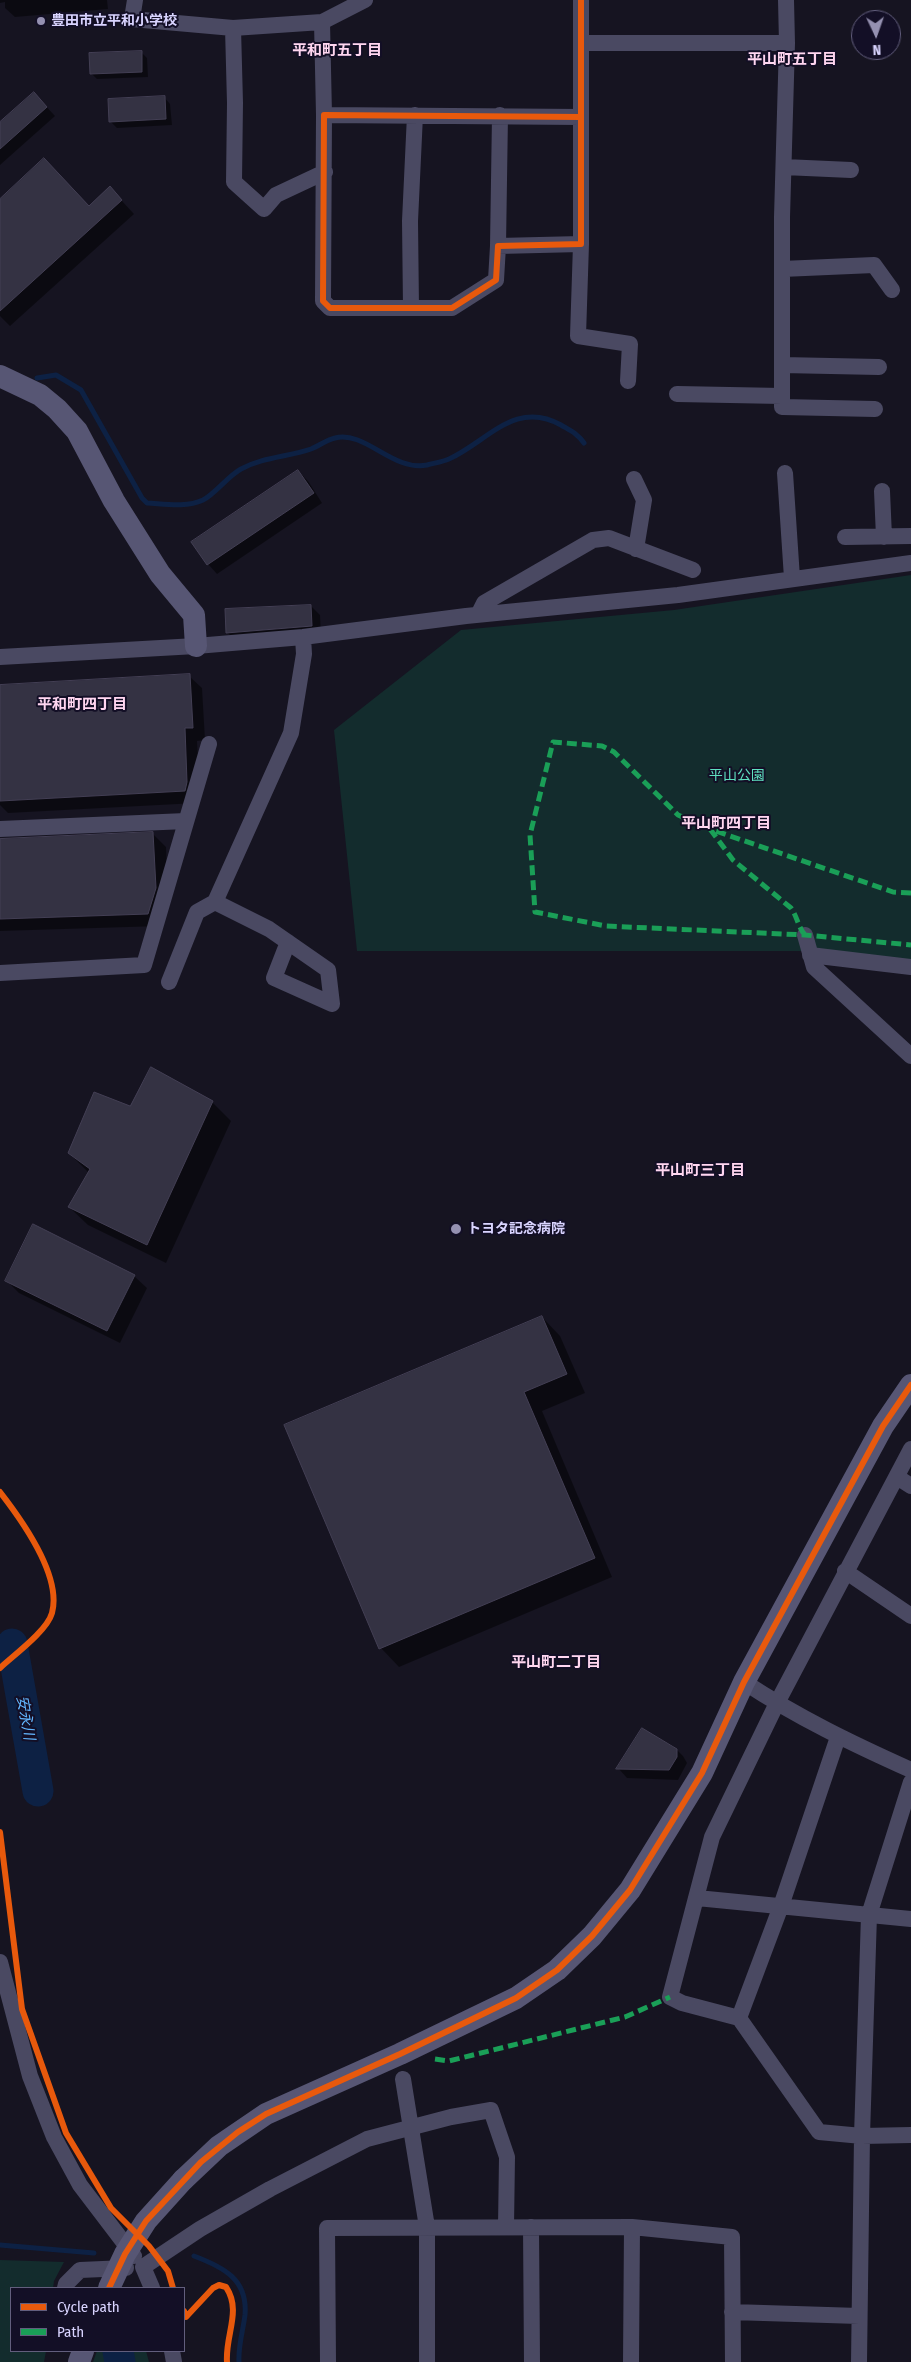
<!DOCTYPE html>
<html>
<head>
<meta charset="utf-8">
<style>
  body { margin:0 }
  #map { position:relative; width:911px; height:2362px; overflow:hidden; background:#161421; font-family:"Fira Sans Condensed",sans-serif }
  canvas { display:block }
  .legend { position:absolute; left:10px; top:2287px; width:175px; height:65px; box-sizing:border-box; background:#130f26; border:1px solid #625e7d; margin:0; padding:6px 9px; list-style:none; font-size:15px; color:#d9d4ff }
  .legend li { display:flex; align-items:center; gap:10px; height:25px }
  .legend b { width:25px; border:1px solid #625e7d }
  .north { position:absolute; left:851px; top:10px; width:50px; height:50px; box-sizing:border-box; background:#130f26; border:1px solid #625e7d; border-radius:50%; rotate:177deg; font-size:14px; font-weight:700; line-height:20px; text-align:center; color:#d9d4ff }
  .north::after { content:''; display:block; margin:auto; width:18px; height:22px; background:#9591b1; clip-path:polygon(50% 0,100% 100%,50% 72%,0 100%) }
</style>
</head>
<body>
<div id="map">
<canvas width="911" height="2362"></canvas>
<ul class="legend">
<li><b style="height:6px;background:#e8590c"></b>Cycle path</li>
<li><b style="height:6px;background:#1a9f57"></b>Path</li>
</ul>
<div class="north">N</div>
</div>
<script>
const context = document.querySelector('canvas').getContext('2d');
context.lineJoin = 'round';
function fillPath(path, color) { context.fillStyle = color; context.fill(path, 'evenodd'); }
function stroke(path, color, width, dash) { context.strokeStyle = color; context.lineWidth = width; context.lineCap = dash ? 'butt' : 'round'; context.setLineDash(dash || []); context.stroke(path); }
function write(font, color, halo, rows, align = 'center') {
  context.font = font + ' "Fira Sans Condensed","Noto Sans JP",sans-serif'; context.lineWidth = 4; context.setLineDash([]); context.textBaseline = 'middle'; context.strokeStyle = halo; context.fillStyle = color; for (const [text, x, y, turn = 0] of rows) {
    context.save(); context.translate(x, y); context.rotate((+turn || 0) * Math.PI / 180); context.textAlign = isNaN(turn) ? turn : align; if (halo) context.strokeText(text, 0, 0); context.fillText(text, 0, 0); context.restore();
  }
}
fillPath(new Path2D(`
  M 911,575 L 911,961 L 814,951 L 357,951 L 334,730 L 461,630 L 674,610 Z
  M 0,2260 L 64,2262 L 54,2281 L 53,2288 L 11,2288 L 11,2351 L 46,2351 L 44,2362 L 0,2362 Z
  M 97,2351 L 146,2351 L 149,2362 L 93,2362 Z`), '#132c2d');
fillPath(new Path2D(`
  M 0,0 L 107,0 L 108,9 L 15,17 L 5,8 L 5,2 L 0,3 Z
  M 141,52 L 147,58 L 148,77 L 97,79 L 91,73 Z
  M 164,97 L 170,104 L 172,125 L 117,128 L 110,121 Z
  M 42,102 L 55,116 L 0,165 L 0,123 Z
  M 110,188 L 134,214 L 10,326 L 0,316 L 0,201 L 89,207 Z
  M 298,471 L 308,481 L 322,503 L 217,574 L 208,564 Z
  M 311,606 L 320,615 L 321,635 L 237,642 L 228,633 Z
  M 189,676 L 202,688 L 205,740 L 197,741 L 200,796 L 197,803 L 8,813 L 0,805 L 0,686 Z
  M 153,834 L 166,847 L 168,902 L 161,926 L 0,931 L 0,840 Z
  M 212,1102 L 231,1121 L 166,1263 L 88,1225 L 69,1207 L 89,1173 L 69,1153 L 130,1108 Z
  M 134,1276 L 147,1288 L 120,1343 L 19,1293 L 6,1280 Z
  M 542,1317 L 560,1336 L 585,1393 L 542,1411 L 612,1577 L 399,1667 L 381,1648 Z
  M 643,1729 L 673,1746 L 683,1756 L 687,1763 L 678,1780 L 627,1778 L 618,1768 Z`), '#0007');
stroke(new Path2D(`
  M 37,378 L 56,375 L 81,390 L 142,498 L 147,503 C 165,504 186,508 203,500 C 215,494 228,476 241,469 C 263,457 288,457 311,449 C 319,446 326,440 335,438 C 365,430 393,472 427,465 C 434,463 442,462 449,459 C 487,442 515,399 561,425 C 571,431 578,434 584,443
  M 0,2245 L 94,2253
  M 194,2256 C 223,2267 248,2279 245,2315 C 243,2331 238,2346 239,2362`), '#0d2144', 5);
stroke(new Path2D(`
  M 12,1644 L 38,1791
  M 118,2351 L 120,2362`), '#0d2144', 31);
const building = new Path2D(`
  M 142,51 L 142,72 L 90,74 L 89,53 Z
  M 34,92 L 47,107 L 0,149 L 0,122 Z
  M 165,96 L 166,119 L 109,122 L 108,99 Z
  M 44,158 L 89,206 L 110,186 L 122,200 L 0,311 L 0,199 Z
  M 298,470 L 314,493 L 207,565 L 191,542 Z
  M 311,605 L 312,626 L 226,633 L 225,609 Z
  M 190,674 L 193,728 L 185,728 L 187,782 L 185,791 L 0,801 L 0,685 Z
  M 153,832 L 156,888 L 148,914 L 0,919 L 0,839 Z
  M 151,1067 L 213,1101 L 147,1245 L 68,1207 L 90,1169 L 68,1153 L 94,1092 L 130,1106 Z
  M 33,1224 L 135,1275 L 107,1331 L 5,1281 Z
  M 542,1316 L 567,1374 L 524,1392 L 595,1558 L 379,1649 L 284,1425 Z
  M 642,1728 L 677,1749 L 677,1757 L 669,1770 L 616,1769 Z`);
fillPath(building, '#343243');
stroke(building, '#433f54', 1);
stroke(new Path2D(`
  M 135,0 L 132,19 L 233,28
  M 786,0 L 787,43 L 782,217 L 782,407 L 875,409
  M 322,22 L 365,0
  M 582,43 L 787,43
  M 324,115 L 322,22 L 233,28 L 235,103 L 234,182 L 264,209 L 276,195 L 325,172
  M 581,117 L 324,115 L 323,301 L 330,308 L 452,308 L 496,280 L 498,246 L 581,244 L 581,0
  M 784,167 L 851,170
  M 581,244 L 578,336 L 630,344 L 628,381
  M 498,246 L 500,115
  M 782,269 L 874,265 L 892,290
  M 411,308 L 410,221 L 415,115
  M 782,365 L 879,367
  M 677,394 L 782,396
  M 785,473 L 792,578
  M 634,479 L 644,500 L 636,549
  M 882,491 L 884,537
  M 845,537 L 911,536
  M 478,615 L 484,603 L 593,540 L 609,538 L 693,570
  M 0,657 L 196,646 L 303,637 L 466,616 L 678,595 L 911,563
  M 0,829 L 186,821
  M 215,902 L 269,929 L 328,970 L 332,1004 L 274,978 L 288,942
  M 805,935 L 814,967 L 911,1056
  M 810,955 L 911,967
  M 0,973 L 144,965 L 209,744
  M 169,982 L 197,912 L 215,902 L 291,733 L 304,654 L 303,637
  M 911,1449 L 777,1703 L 712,1837 L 670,1997 L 682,2003 L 739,2018 L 819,2132 L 862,2136 L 911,2135
  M 897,1477 L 911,1486
  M 845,1571 L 911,1616
  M 744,1682 C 797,1717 853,1744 911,1770
  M 697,1898 L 911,1919
  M 0,1962 L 30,2076 L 54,2137 L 80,2185 L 134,2256
  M 739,2018 L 781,1906 L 838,1737
  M 403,2079 L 427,2227 L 427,2362
  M 531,2227 L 532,2362
  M 65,2288 L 66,2284 L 80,2270 L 126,2268
  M 152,2288 L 143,2267 L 200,2229 L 270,2189 L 367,2139 L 451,2117 L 491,2110 L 507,2157 L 506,2227
  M 732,2312 L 859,2316
  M 172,2351 L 174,2362
  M 328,2362 L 327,2228 L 632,2227 L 732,2237 L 733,2362
  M 631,2362 L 632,2227
  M 859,2362 L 862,2136 L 869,1915 L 911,1782`), '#4a4962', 16);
stroke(new Path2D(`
  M 0,376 L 40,395 L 57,409 L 77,431 L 114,501 L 160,574 L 194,615 L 196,646
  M 183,2180 L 219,2146 L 266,2114 L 400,2054 L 516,1998 L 557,1970 L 592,1936 L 630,1890 L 702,1773 L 744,1682 L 883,1426 L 911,1385
  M 79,2362 L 83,2351`), '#575674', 22);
stroke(new Path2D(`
  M 109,2288 L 125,2254 L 146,2221 L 183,2180`), '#575674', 22);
stroke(new Path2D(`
  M 710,829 L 733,860 L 791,908 C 797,916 798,927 805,935
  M 911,893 L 893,892 L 710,829 L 678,815 L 614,752 L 602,746 L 553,742 L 530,835 L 535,912 L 606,926 L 805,935 L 911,945
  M 435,2059 L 449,2061 L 625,2017 L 670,1997`), '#1a9f57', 5, [10, 5]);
stroke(new Path2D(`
  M 581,117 L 324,115 L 323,301 L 330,308 L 452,308 L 496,280 L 498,246 L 581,244 L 581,0
  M 0,1492 C 21,1519 62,1576 52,1613 C 47,1631 14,1655 0,1668
  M 0,1832 L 22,2009 L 66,2133 L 111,2208 L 149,2246 L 168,2271 L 173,2288
  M 109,2288 L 125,2254 L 146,2221 L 201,2162 L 238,2132 L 266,2114 L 400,2054 L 516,1998 L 557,1970 L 592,1936 L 630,1890 L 702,1773 L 744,1682 L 883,1426 L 911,1385
  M 184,2311 L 186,2317 L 213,2288 L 219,2285 L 226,2287 C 242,2311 225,2335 227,2362`), '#e8590c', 6);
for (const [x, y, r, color] of [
  [41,21,5,"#9591b1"],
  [456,1229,6,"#9591b1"]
]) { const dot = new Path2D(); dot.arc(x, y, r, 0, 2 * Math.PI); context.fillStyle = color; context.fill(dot); stroke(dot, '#130f26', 2); }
write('bold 14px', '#d9d4ff', '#130f26', [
  ["豊田市立平和小学校",51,21],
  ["トヨタ記念病院",467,1229]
], 'left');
write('14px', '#5fe0c0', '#130f26', [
  ["平山公園",737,776]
]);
write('bold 15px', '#ffd6f0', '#130f26', [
  ["平和町五丁目",337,51],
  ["平山町五丁目",792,60],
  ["平和町四丁目",82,705],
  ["平山町四丁目",726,824],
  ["平山町三丁目",700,1171],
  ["平山町二丁目",556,1663]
]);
write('italic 15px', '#62b6ff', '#130f26', [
  ["安永川",25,1718,80]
]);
</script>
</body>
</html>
